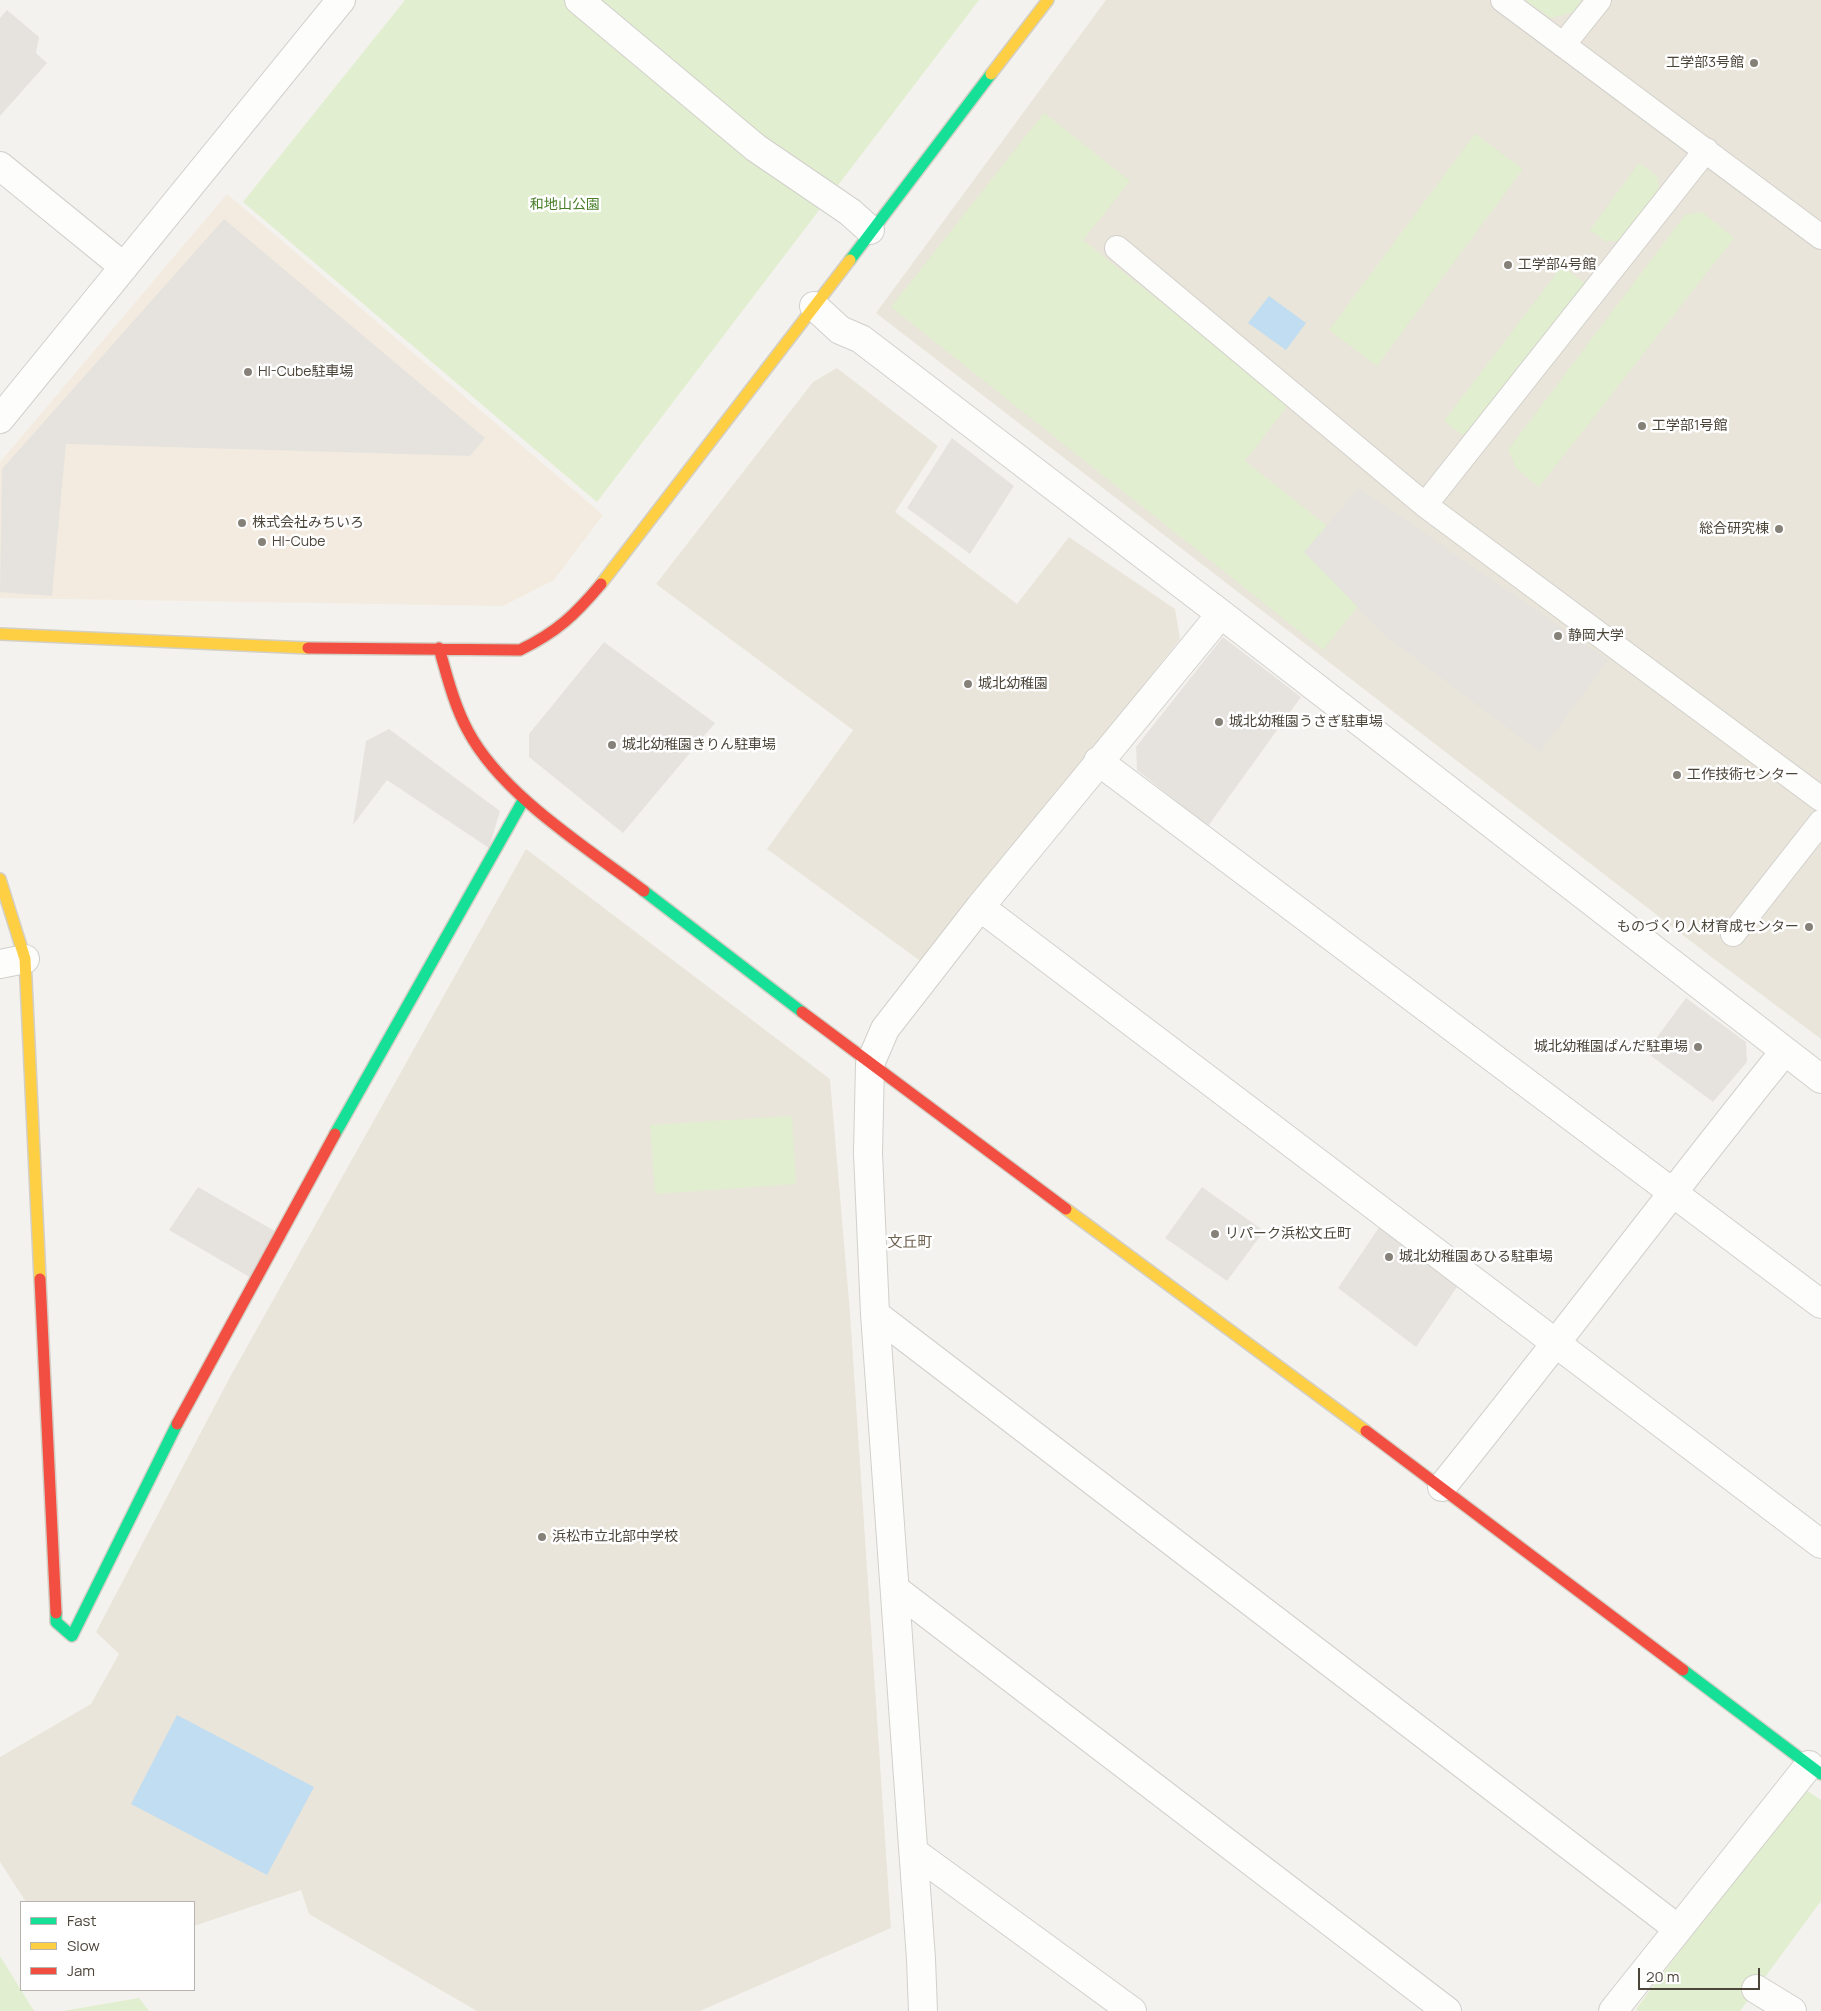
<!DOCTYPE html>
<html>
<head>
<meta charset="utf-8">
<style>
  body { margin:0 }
  #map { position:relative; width:1821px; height:2011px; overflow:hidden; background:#f4f2ee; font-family:Manrope,sans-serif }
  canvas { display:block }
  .legend { position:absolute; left:20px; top:1901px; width:175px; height:90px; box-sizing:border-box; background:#fff; border:1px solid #b7b4b0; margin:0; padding:6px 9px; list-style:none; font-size:15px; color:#4b4439 }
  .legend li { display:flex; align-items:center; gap:10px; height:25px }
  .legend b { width:25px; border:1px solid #b7b4b0 }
  .scale { position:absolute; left:1638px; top:1968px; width:122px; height:22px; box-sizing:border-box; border:2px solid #4b4439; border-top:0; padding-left:6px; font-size:15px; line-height:18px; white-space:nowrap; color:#4b4439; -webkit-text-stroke:4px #fff; paint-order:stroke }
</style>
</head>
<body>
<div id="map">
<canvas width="1821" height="2011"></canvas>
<ul class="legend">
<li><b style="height:6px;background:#16e098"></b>Fast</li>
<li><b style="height:6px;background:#ffcf43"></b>Slow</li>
<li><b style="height:6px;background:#f24e42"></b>Jam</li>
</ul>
<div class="scale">20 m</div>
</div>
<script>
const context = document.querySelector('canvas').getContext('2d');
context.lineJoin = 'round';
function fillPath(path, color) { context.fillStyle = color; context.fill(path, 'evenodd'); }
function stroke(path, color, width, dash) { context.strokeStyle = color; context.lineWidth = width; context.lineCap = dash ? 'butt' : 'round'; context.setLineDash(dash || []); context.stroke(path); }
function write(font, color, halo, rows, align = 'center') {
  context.font = font + ' Manrope,"Noto Sans JP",sans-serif'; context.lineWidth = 5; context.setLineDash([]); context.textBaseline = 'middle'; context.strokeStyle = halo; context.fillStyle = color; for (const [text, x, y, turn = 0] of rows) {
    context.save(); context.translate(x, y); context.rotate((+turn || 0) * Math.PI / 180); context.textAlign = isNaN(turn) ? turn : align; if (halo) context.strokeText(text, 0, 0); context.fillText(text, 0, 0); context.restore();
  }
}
fillPath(new Path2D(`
  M 227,194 L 603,515 L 554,580 L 503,606 L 0,598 L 0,462 Z`), '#f3ebdf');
fillPath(new Path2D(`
  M 1106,0 L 1821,0 L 1821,1039 L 1714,959 L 876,313 Z
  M 837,368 L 938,446 L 895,512 L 1017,604 L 1069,537 L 1175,609 L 1180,639 L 923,963 L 767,849 L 853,730 L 656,584 L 813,382 Z
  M 526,849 L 830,1079 L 850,1313 L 891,1928 L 700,2011 L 477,2011 L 309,1914 L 301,1890 L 194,1926 L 194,1902 L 26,1902 L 0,1862 L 0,1757 L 91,1704 L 119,1654 L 96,1632 L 230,1377 Z`), '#eae5da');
fillPath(new Path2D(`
  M 405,0 L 979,0 L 597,502 L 243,202 Z
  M 1525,0 L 1581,0 L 1577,11 L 1551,18 Z
  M 1044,113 L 1130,181 L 1083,240 L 1289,404 L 1245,461 L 1385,572 L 1323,650 L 891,307 Z
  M 1475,134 L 1523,169 L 1377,366 L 1329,330 Z
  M 1639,163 L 1657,176 L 1660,195 L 1626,241 L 1605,241 L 1590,230 Z
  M 1702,212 L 1734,238 L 1539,487 L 1517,469 L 1508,450 L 1685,215 Z
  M 1562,266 L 1586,284 L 1481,449 L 1444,421 Z
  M 792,1116 L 796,1184 L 655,1194 L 650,1125 Z
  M 1803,1788 L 1821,1800 L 1821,1901 L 1740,2011 L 1638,2011 L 1636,2009 Z
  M 0,1956 L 34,2011 L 0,2011 Z
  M 139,1998 L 149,2011 L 63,2011 Z`), '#e1eecf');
fillPath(new Path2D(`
  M 7,10 L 39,37 L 36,53 L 47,63 L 0,116 L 0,18 Z
  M 224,219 L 485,438 L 470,456 L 66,444 L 52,596 L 0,592 L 2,469 Z
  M 952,438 L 1014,486 L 970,554 L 907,508 Z
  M 1359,488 L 1608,660 L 1540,752 L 1387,637 L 1304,552 Z
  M 1223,637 L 1301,697 L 1208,826 L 1137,770 L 1136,747 Z
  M 604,642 L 715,723 L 623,833 L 529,757 L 529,734 Z
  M 389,729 L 500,811 L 489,848 L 387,780 L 353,825 L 366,741 Z
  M 1686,998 L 1746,1042 L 1747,1062 L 1713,1102 L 1646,1052 Z
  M 198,1187 L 287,1238 L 258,1282 L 169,1230 Z
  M 1202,1187 L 1264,1231 L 1227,1281 L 1165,1238 Z
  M 1380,1226 L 1457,1287 L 1416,1347 L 1338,1288 Z`), '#e6e3df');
fillPath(new Path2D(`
  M 1269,296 L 1306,323 L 1286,350 L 1248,323 Z
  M 177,1715 L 314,1787 L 267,1875 L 131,1804 Z`), '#c0ddf1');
const lane = new Path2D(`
  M 1503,0 L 1821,237
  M 1563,45 L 1599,0
  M 1117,248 L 1425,505 L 1821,799
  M 1425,505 L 1706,150
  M 1733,934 L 1821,822`);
const street = new Path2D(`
  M 579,0 L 756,148 L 850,212 L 870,230
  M 0,166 L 124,267
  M 814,306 L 840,330 L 861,339 L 1221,614 L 1821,1079
  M 0,419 L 341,0
  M 1098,761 L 1821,1304
  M 980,907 L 1821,1544
  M 0,964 L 25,959
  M 875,1314 L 1677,1928
  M 1442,1487 C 1558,1343 1668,1196 1784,1052
  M 895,1589 L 1447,2011
  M 914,1852 L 1132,2011
  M 1756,1989 L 1792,2011
  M 923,2011 L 921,1959 L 875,1314 L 868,1153 L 870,1064 L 885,1029 L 980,907 L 1221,614
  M 1613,2011 L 1809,1765`);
const fast = new Path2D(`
  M 850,260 L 991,74
  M 644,891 L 802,1012
  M 335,1134 L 524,799
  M 56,1613 L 56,1622 L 72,1636 L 177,1424
  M 1683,1670 L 1821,1774`);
const slow = new Path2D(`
  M 991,74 L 1048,0
  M 601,584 L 850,260
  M 0,634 L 308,648
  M 0,879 L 25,959 L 40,1279
  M 1066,1209 L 1366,1431`);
const jam = new Path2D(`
  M 308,648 L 520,650 C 557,632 575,615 601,584
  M 439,648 C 447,676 454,705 468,731 C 502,795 586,847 644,891
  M 802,1012 L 1066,1209
  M 40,1279 L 56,1613
  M 177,1424 L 335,1134
  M 1366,1431 L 1683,1670`);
stroke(lane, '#d2d0cb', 26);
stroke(street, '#d2d0cb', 30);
stroke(fast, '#d3cfc5', 14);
stroke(slow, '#d3cfc5', 14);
stroke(jam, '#d3cfc5', 14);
stroke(lane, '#fdfdfc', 24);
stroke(street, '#fdfdfc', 28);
stroke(fast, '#16e098', 11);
stroke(slow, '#ffcf43', 11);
stroke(jam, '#f24e42', 11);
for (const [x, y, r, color] of [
  [1754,63,5,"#868178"],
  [1508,265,5,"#868178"],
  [248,372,5,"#868178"],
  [1642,426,5,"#868178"],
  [242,523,5,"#868178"],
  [1779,529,5,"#868178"],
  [262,542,5,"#868178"],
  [1558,636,5,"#868178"],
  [968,684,5,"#868178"],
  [1219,722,5,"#868178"],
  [612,745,5,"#868178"],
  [1677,775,5,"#868178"],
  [1809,927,5,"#868178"],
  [1698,1047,5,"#868178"],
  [1215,1234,5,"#868178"],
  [1389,1257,5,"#868178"],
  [542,1537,5,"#868178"]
]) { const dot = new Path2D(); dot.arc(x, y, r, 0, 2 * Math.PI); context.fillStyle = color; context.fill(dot); stroke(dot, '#fff', 2); }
write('14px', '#4b4439', '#fff', [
  ["工学部3号館",1744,63,"right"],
  ["工学部4号館",1518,265],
  ["HI-Cube駐車場",258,372],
  ["工学部1号館",1652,426],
  ["株式会社みちいろ",252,523],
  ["総合研究棟",1769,529,"right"],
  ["HI-Cube",272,542],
  ["静岡大学",1568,636],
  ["城北幼稚園",978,684],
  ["城北幼稚園うさぎ駐車場",1229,722],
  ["城北幼稚園きりん駐車場",622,745],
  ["工作技術センター",1687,775],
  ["ものづくり人材育成センター",1799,927,"right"],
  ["城北幼稚園ぱんだ駐車場",1688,1047,"right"],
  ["リパーク浜松文丘町",1225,1234],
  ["城北幼稚園あひる駐車場",1399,1257],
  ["浜松市立北部中学校",552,1537]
], 'left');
write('14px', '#4a7f2a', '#fff', [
  ["和地山公園",565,205]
]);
write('15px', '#6e6250', '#fff', [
  ["文丘町",910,1243]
]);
</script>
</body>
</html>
